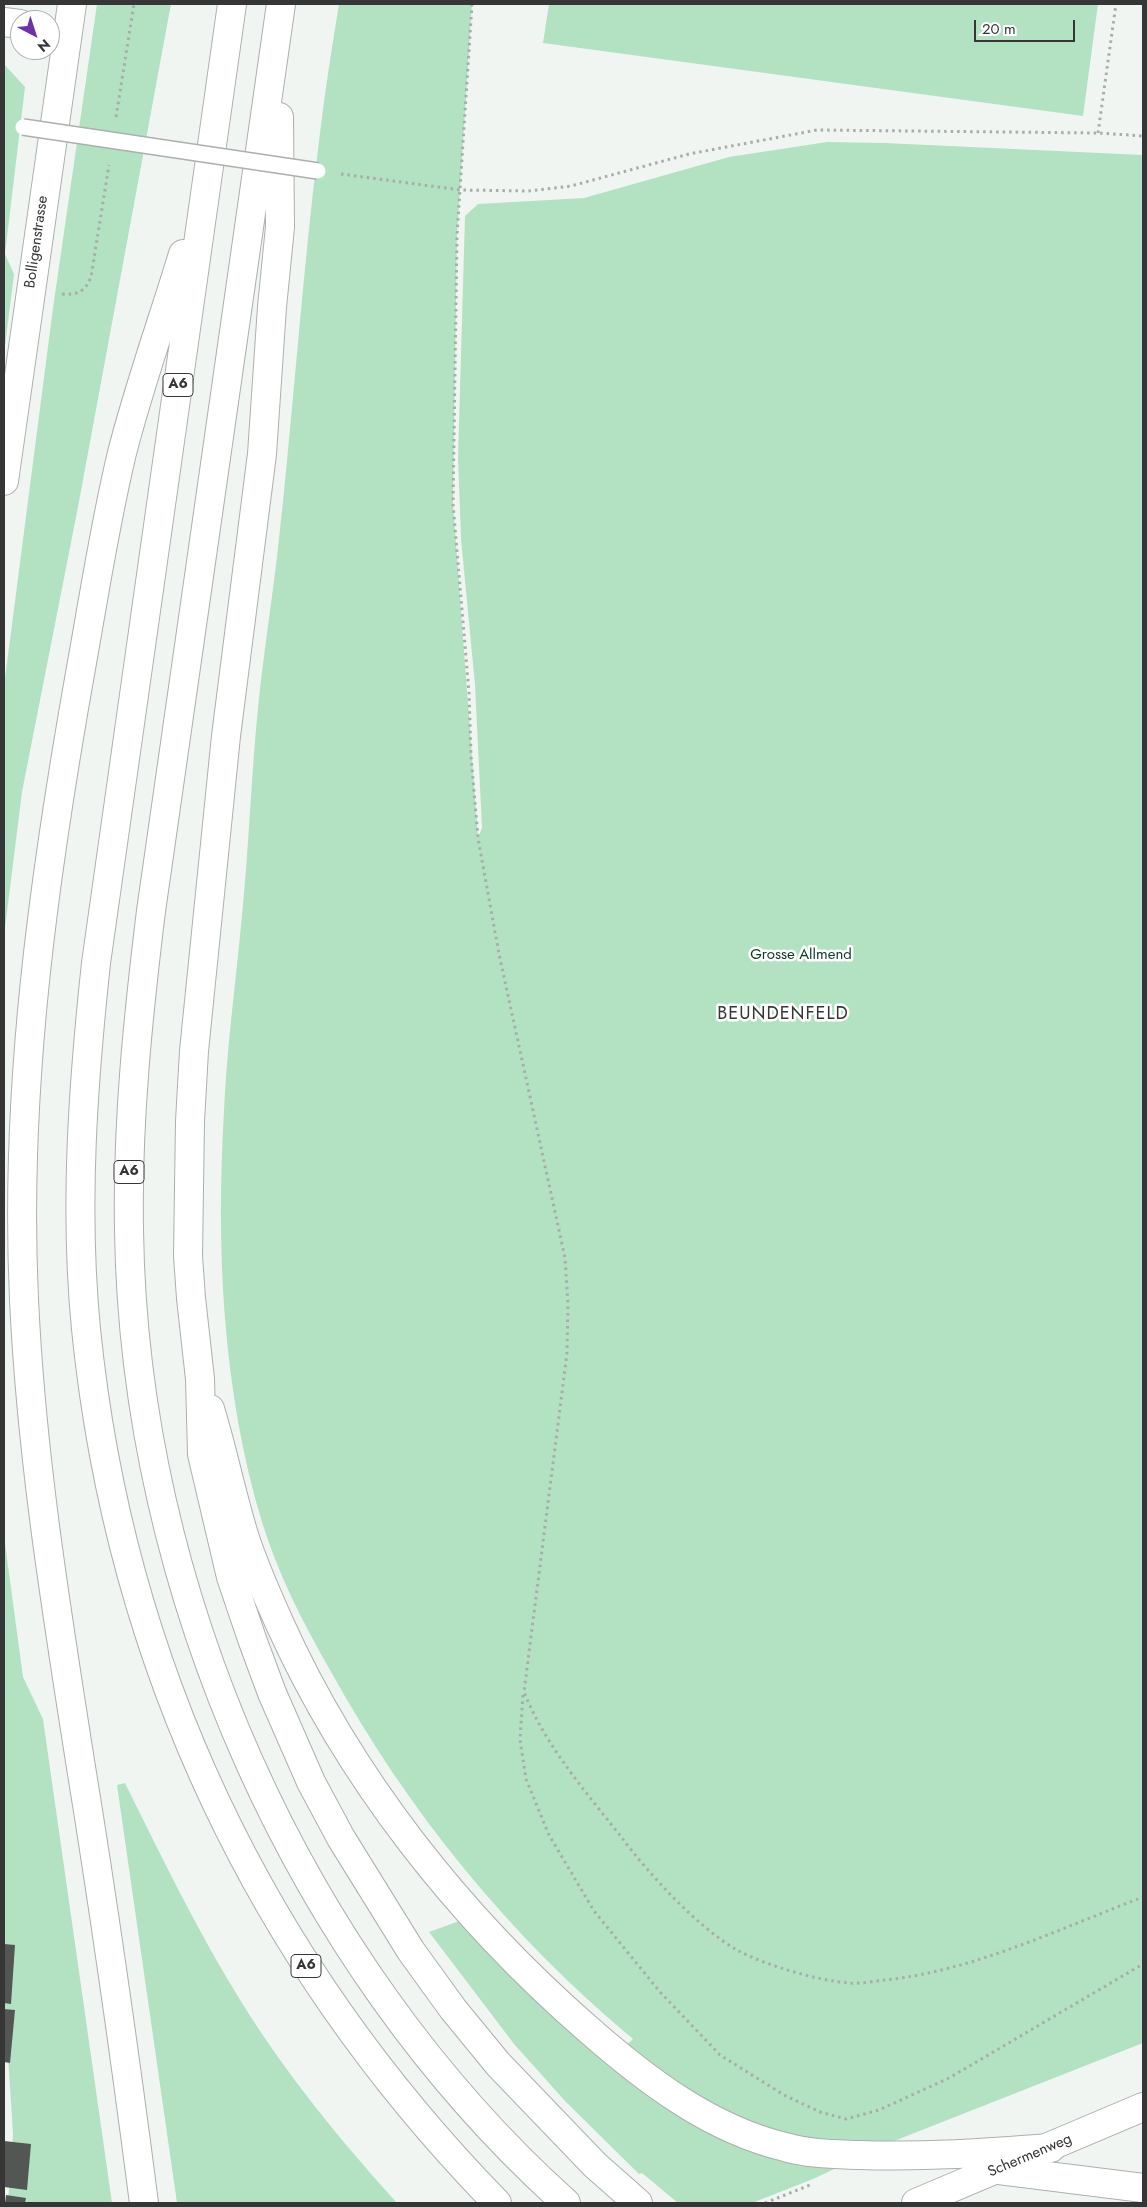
<!DOCTYPE html>
<html>
<head>
<meta charset="utf-8">
<style>
  body { margin:0 }
  #map { position:relative; width:1147px; height:2207px; overflow:hidden; background:#f1f5f2; font-family:Jost,sans-serif }
  canvas { display:block }
  .frame { position:absolute; inset:0; border:5px solid #353635; pointer-events:none }
  .north { position:absolute; left:10px; top:10px; width:50px; height:50px; box-sizing:border-box; background:#fff; border:1px solid #aeafae; border-radius:50%; rotate:140deg; font-size:14px; font-weight:700; line-height:20px; text-align:center; color:#353635 }
  .north::after { content:''; display:block; margin:auto; width:18px; height:22px; background:#7131a6; clip-path:polygon(50% 0,100% 100%,50% 72%,0 100%) }
  .scale { position:absolute; left:974px; top:20px; width:101px; height:22px; box-sizing:border-box; border:2px solid #353635; border-top:0; padding-left:6px; font-size:15px; line-height:18px; white-space:nowrap; color:#353635; -webkit-text-stroke:4px #fff; paint-order:stroke }
</style>
</head>
<body>
<div id="map">
<canvas width="1147" height="2207"></canvas>
<div class="frame"></div>
<div class="north">N</div>
<div class="scale">20 m</div>
</div>
<script>
const context = document.querySelector('canvas').getContext('2d');
context.lineJoin = 'round';
function fillPath(path, color) { context.fillStyle = color; context.fill(path, 'evenodd'); }
function stroke(path, color, width, dash) { context.strokeStyle = color; context.lineWidth = width; context.lineCap = dash ? 'butt' : 'round'; context.setLineDash(dash || []); context.stroke(path); }
function write(font, color, halo, rows, align = 'center') {
  context.font = font + ' Jost,sans-serif'; context.lineWidth = 5; context.setLineDash([]); context.textBaseline = 'middle'; context.strokeStyle = halo; context.fillStyle = color; for (const [text, x, y, turn = 0] of rows) {
    context.save(); context.translate(x, y); context.rotate((+turn || 0) * Math.PI / 180); context.textAlign = isNaN(turn) ? turn : align; if (halo) context.strokeText(text, 0, 0); context.fillText(text, 0, 0); context.restore();
  }
}
fillPath(new Path2D(`
  M 97,4 L 171,4 L 78,507 L 22,792 L 4,936 L 4,686 L 53,308 Z
  M 339,4 L 472,4 L 457,235 L 453,504 L 478,837 L 482,828 L 475,685 L 461,539 L 458,457 L 465,216 L 478,204 L 584,198 L 729,157 L 827,142 L 885,143 L 1143,155 L 1143,2043 L 894,2141 L 813,2179 L 752,2203 L 678,2203 L 642,2173 L 639,2174 L 565,2101 L 514,2044 L 429,1932 L 462,1920 L 608,2061 L 633,2039 C 510,1937 407,1810 330,1670 C 303,1623 278,1574 262,1522 C 222,1390 216,1247 224,1111 C 227,1045 236,980 242,915 C 249,846 251,777 258,708 C 263,658 271,607 277,557 C 293,416 302,274 320,133 C 325,90 332,47 339,4 Z
  M 549,4 L 1098,4 L 1083,116 L 543,43 Z
  M 4,64 L 25,87 L 5,254 L 14,274 L 4,354 Z
  M 4,1536 L 23,1677 L 43,1719 L 112,2203 L 8,2203 L 13,2134 L 4,1994 Z
  M 125,1783 C 162,1858 198,1932 242,2003 C 286,2074 341,2141 397,2203 L 177,2203 L 117,1785 Z`), '#b2e2c2');
fillPath(new Path2D(`
  M 4,1944 L 15,1945 L 11,2004 L 4,2003 Z
  M 4,2009 L 15,2010 L 10,2063 L 4,2062 Z
  M 4,2141 L 31,2144 L 27,2190 L 4,2187 Z
  M 6,2195 L 26,2198 L 25,2203 L 5,2203 Z`), '#535754');
const street = new Path2D(`
  M 4,22 L 20,24`);
const secondary = new Path2D(`
  M 4,481 L 72,4
  M 916,2203 L 1143,2107`);
const highway = new Path2D(`
  M 232,4 L 96,963 C 83,1084 74,1207 86,1329 C 120,1666 261,1961 497,2203
  M 281,4 L 151,911 C 138,1017 127,1123 129,1230 C 134,1590 298,1962 566,2203
  M 279,117 L 280,227 L 272,307 L 262,454 L 226,736 L 194,1051 L 190,1121 L 188,1256 L 191,1298 L 200,1379 L 202,1454 L 231,1577 L 252,1639 L 272,1693 L 311,1782 L 341,1838 L 411,1951 L 453,2009 L 498,2064 L 595,2165 L 638,2203
  M 210,1409 C 223,1451 231,1493 244,1535 C 253,1564 266,1593 279,1622 C 349,1778 460,1918 589,2030 C 646,2080 710,2129 785,2147 C 809,2154 834,2154 859,2155 C 925,2157 985,2153 1051,2148
  M 999,2170 L 1143,2188
  M 144,2203 C 125,2056 104,1908 80,1761 C 56,1608 31,1454 24,1299 C 14,1087 44,876 81,668 C 94,596 105,523 122,453 C 139,386 163,320 183,254`);
stroke(street, '#acb0ad', 30);
stroke(secondary, '#acb0ad', 30);
stroke(highway, '#acb0ad', 30);
stroke(new Path2D(`
  M 472,4 L 457,235 L 453,504 L 469,693 L 471,756 L 478,838 L 499,954 L 565,1258 L 568,1304 L 567,1353 L 524,1692 C 546,1747 586,1792 622,1838 C 649,1874 697,1927 737,1950 C 764,1965 819,1981 850,1983 C 861,1984 874,1981 885,1980 C 973,1971 1061,1928 1143,1897
  M 116,117 L 134,4
  M 1098,133 L 1116,4
  M 341,174 L 461,190 L 528,191 L 571,186 L 689,154 L 817,130 L 1098,133 L 1143,136
  M 62,294 C 77,295 85,292 91,277 L 109,165
  M 523,1695 L 520,1740 L 526,1779 L 549,1835 L 594,1911 L 660,1992 L 720,2055 L 784,2095 L 820,2112 L 846,2119 L 879,2110 L 949,2078 L 1143,1964
  M 765,2203 L 810,2185`), '#a9aca9', 3, [2.5, 4]);
stroke(street, '#fff', 28);
stroke(secondary, '#fff', 28);
stroke(highway, '#fff', 28);
const laneBridge = new Path2D(`
  M 23,127 L 318,171`);
stroke(laneBridge, '#acb0ad', 18, []);
stroke(laneBridge, '#fff', 15);
for (const [x, y, w] of [
  [178,385,30],
  [129,1172,30],
  [306,1966,30]
]) { const box = new Path2D(); box.roundRect(x - w / 2, y - 11.5, w, 23, 4); context.fillStyle = '#fff'; context.fill(box); stroke(box, '#353635', 1); }
write('bold 14px', '#353635', null, [
  ["A6",178,385],
  ["A6",129,1172],
  ["A6",306,1966]
]);
write('15px', '#353635', '#fff', [
  ["Bolligenstrasse",37,242,-82],
  ["Schermenweg",1030,2156,-23]
]);
write('15px', '#0a3820', '#fff', [
  ["Grosse Allmend",801,955]
]);
context.letterSpacing = '1px';
write('18px', '#353635', '#fff', [
  ["BEUNDENFELD",783,1015]
]);
context.letterSpacing = '0px';
</script>
</body>
</html>
